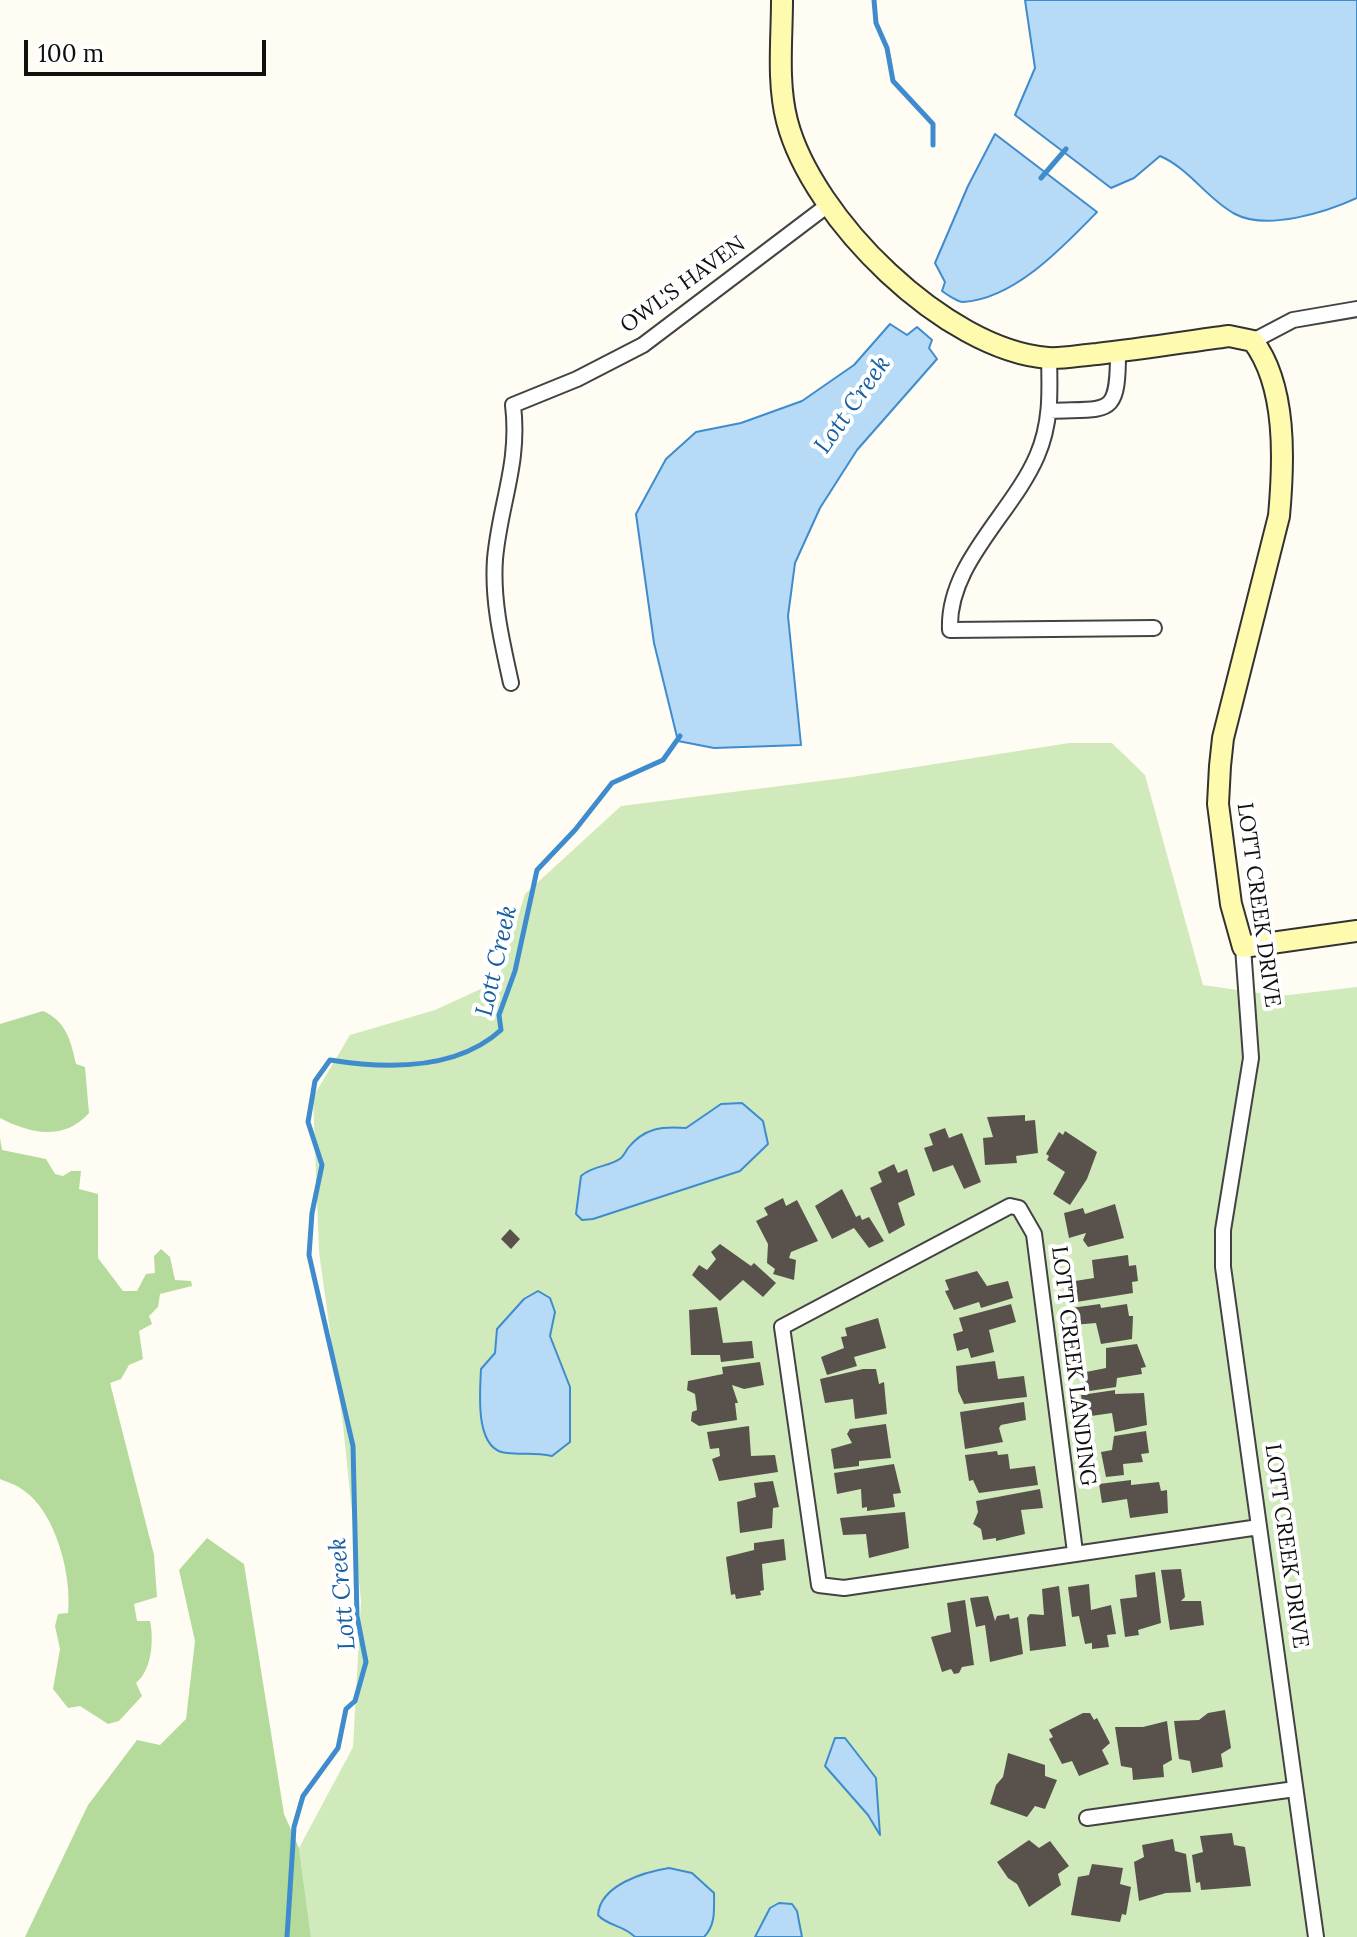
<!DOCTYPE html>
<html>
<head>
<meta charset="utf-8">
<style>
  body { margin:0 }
  #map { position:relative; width:1357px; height:1937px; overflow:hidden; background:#fffdf3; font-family:Lora,serif }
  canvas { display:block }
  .scale { position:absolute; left:24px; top:40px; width:242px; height:36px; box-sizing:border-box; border:4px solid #101010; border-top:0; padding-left:10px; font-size:24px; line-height:28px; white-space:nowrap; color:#101010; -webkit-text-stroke:6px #fff; paint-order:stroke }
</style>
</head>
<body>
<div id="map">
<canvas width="1357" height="1937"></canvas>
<div class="scale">100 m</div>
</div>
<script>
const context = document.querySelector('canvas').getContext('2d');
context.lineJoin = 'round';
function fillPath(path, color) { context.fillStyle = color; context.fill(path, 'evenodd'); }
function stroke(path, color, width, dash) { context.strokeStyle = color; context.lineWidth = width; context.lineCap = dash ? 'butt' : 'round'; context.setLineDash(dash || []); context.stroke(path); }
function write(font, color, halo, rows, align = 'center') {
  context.font = font + ' Lora,serif'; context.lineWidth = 8; context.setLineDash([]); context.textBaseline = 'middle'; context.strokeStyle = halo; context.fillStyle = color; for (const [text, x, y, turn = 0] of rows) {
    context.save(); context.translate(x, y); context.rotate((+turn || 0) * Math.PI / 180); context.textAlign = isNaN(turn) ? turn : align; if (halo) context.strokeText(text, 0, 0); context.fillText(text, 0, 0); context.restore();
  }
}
fillPath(new Path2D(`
  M 1069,743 L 1112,743 L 1145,775 L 1203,985 L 1280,996 L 1357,987 L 1357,1937 L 311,1937 L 299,1848 L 353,1747 L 361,1601 L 343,1425 L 319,1252 L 313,1097 L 350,1035 L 435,1010 L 498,981 L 525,894 L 621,806 L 852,777 Z`), '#d1eabc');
fillPath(new Path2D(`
  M 43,1011 C 66,1021 71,1041 76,1064 L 85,1067 L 89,1113 C 64,1141 31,1134 0,1118 L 0,1024 Z
  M 0,1138 L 2,1150 L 46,1159 L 55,1174 L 63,1176 L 71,1171 L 81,1171 L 79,1189 L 98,1194 L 98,1258 L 123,1291 L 137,1291 L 146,1274 L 155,1273 L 154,1256 L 161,1249 L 170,1257 L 175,1280 L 191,1281 L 192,1286 L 160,1294 L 158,1307 L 149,1316 L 152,1324 L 139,1331 L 143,1359 L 129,1365 L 121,1379 L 110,1383 L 154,1555 L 157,1597 L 134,1604 L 137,1621 L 150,1621 C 154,1640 152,1670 136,1683 L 142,1696 L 119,1721 L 108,1724 L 80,1706 L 68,1708 L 53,1689 L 60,1649 L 55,1626 L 58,1614 L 68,1613 C 72,1576 56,1512 23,1490 C 17,1485 7,1482 0,1479 Z
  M 207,1538 L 244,1564 L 284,1814 L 299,1848 L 311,1937 L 25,1937 L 88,1805 L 137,1740 L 160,1745 L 186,1719 L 195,1641 L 179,1570 Z`), '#b4db9b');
const water = new Path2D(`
  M 1025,0 L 1357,0 L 1357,198 C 1327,212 1267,231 1235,214 C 1207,199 1190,169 1160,156 L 1134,178 L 1111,188 L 1015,115 L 1035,68 Z
  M 995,134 L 1097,212 C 1062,248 1014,299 963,302 C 958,302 946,294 942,291 L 945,282 L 935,263 L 968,186 Z
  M 890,324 L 907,335 L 917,327 L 932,340 L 929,348 L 937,359 L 857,450 L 820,508 L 795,563 L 788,616 L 801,745 L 714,748 L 678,741 L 654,643 L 636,514 L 666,459 L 696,432 L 741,423 L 802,401 L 854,365 Z
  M 742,1103 L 763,1121 L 768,1144 L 740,1171 L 593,1219 L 582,1220 L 576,1214 L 581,1176 C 593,1165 610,1167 621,1158 C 624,1155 626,1151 628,1148 C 644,1128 662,1126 686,1128 L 721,1104 Z
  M 538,1291 L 550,1298 L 555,1312 L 550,1336 L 570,1387 L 570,1442 L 552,1456 C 533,1452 524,1455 507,1453 C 474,1451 480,1392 481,1369 L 495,1353 L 497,1329 L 524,1299 Z
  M 835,1738 L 845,1738 L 876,1778 L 880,1835 L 868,1815 L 825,1766 Z
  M 669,1868 L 692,1873 L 714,1893 C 714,1909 716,1925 704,1937 L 635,1937 C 624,1925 607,1926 598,1915 C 600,1885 644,1872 669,1868 Z
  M 779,1903 L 792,1904 L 797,1911 L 802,1937 L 755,1937 L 770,1908 Z`);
fillPath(water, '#b7dbf6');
stroke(water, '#3e8ccd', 2);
stroke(new Path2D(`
  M 874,0 L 876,23 L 887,48 L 893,81 L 933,124 L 933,145
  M 1041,178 L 1066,149
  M 287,1937 L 294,1827 L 303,1796 L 338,1748 L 346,1709 L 355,1701 L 366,1662 L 357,1616 L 353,1446 L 309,1255 L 312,1213 L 322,1165 L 308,1122 L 315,1081 L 330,1060 C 386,1069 456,1071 501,1030 L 499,1015 L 515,971 L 537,870 L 575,830 L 612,783 L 663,760 L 680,736`), '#3e8ccd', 5);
fillPath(new Path2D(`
  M 1025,1115 L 1025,1121 L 1035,1120 L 1038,1153 L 1016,1156 L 1017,1163 L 985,1165 L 983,1138 L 993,1137 L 987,1117 Z
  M 945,1128 L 949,1138 L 962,1133 L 981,1182 L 964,1189 L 953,1165 L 933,1172 L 924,1148 L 933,1145 L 929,1134 Z
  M 1065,1131 L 1097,1152 L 1087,1179 L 1070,1205 L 1053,1194 L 1065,1172 L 1047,1160 L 1049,1156 L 1046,1154 L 1059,1132 L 1063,1135 Z
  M 894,1164 L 898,1173 L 907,1169 L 915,1195 L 898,1203 L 905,1225 L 889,1234 L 870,1188 L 882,1182 L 878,1172 Z
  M 842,1189 L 856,1217 L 860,1215 L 862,1220 L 869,1217 L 884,1241 L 869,1248 L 854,1228 L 832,1239 L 815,1206 Z
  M 783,1198 L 786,1206 L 797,1200 L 818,1241 L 791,1252 L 789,1258 L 796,1260 L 794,1280 L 773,1274 L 775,1269 L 767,1263 L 768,1244 L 756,1221 L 768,1215 L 764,1208 Z
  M 1115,1204 L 1124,1238 L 1088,1247 L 1083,1240 L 1086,1233 L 1069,1238 L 1064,1213 L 1083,1208 L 1085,1214 Z
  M 510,1229 L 520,1239 L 511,1249 L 501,1239 Z
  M 720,1244 L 751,1266 L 754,1263 L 776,1283 L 763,1297 L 743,1280 L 720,1301 L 692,1275 L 699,1265 L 707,1270 L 716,1259 L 711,1252 Z
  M 1128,1255 L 1129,1266 L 1136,1265 L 1138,1281 L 1132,1282 L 1133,1293 L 1070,1303 L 1068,1291 L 1076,1290 L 1075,1281 L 1094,1278 L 1092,1260 Z
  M 977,1271 L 987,1286 L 1008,1281 L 1013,1298 L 981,1308 L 979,1302 L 954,1310 L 945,1291 L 949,1290 L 945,1280 Z
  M 1011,1304 L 1016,1322 L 989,1330 L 994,1352 L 971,1358 L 968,1348 L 957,1351 L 953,1334 L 963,1331 L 959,1318 Z
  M 1100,1304 L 1101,1308 L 1127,1304 L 1129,1316 L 1133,1316 L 1132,1339 L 1101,1344 L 1096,1323 L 1073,1325 L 1071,1308 Z
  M 717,1307 L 723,1343 L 752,1341 L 754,1358 L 721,1362 L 720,1355 L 691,1355 L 689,1310 Z
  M 878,1318 L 886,1348 L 854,1357 L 857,1366 L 827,1375 L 821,1357 L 844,1348 L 841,1337 L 847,1336 L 845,1328 Z
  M 1137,1344 L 1146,1367 L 1141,1368 L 1142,1374 L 1117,1378 L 1116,1387 L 1083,1392 L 1081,1373 L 1106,1368 L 1106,1348 Z
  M 995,1361 L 998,1379 L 1024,1376 L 1027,1397 L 964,1404 L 958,1391 L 956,1366 Z
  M 760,1362 L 764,1385 L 744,1389 L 732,1385 L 738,1403 L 735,1403 L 737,1420 L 699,1426 L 691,1421 L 692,1412 L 697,1410 L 695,1394 L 687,1390 L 688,1381 L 723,1374 L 722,1367 Z
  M 863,1369 L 876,1369 L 879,1384 L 884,1382 L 887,1414 L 855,1419 L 853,1399 L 825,1403 L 820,1379 Z
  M 1115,1390 L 1115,1394 L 1144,1393 L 1147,1425 L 1115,1432 L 1112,1413 L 1084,1417 L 1081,1395 Z
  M 1024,1402 L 1026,1420 L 1001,1425 L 999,1428 L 1003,1442 L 965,1449 L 960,1412 Z
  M 886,1424 L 891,1458 L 859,1461 L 859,1466 L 834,1469 L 831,1449 L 852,1443 L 847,1434 L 850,1429 Z
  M 749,1426 L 751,1456 L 775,1455 L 778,1472 L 719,1481 L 712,1459 L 720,1456 L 719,1448 L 710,1449 L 707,1432 Z
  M 1146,1431 L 1149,1453 L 1141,1454 L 1143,1462 L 1123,1464 L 1124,1475 L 1106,1477 L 1101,1452 L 1112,1450 L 1114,1436 Z
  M 997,1451 L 998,1455 L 1008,1454 L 1010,1469 L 1035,1466 L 1038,1485 L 979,1493 L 973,1480 L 969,1481 L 965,1455 Z
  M 894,1464 L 901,1493 L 893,1494 L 895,1507 L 867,1511 L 867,1507 L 862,1508 L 861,1489 L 837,1494 L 834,1473 Z
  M 1131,1480 L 1131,1485 L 1159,1482 L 1161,1491 L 1167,1490 L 1168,1513 L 1130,1518 L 1127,1499 L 1102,1503 L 1099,1484 Z
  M 773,1481 L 779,1507 L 773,1508 L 772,1528 L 740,1533 L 737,1502 L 756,1497 L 754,1483 Z
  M 1040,1489 L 1043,1508 L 1021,1510 L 1025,1534 L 996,1541 L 996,1538 L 983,1540 L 981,1529 L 973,1524 L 978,1512 L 976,1501 Z
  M 905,1512 L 909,1548 L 869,1558 L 866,1534 L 843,1535 L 840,1518 Z
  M 784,1539 L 786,1560 L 762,1564 L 764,1590 L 760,1591 L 761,1595 L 736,1599 L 735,1594 L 731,1595 L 726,1557 L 754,1550 L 754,1543 Z
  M 1181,1569 L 1185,1597 L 1181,1601 L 1201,1601 L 1204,1625 L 1170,1630 L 1161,1570 Z
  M 1155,1572 L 1161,1623 L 1138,1630 L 1139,1635 L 1125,1637 L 1120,1599 L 1137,1597 L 1135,1575 Z
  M 1089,1584 L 1091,1610 L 1111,1605 L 1116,1634 L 1107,1635 L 1109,1647 L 1092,1649 L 1092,1643 L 1085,1644 L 1079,1616 L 1072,1617 L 1068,1587 Z
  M 1059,1586 L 1066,1646 L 1030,1651 L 1027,1618 L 1030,1614 L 1044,1615 L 1042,1589 Z
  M 988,1596 L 995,1621 L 997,1616 L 1009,1614 L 1010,1619 L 1018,1617 L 1023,1654 L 990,1662 L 985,1625 L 976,1627 L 970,1598 Z
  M 965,1600 L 974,1665 L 962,1667 L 959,1673 L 954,1674 L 951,1669 L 942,1672 L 931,1637 L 951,1632 L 947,1603 Z
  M 1225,1710 L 1231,1748 L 1221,1754 L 1223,1767 L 1192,1773 L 1190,1761 L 1179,1759 L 1174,1721 L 1199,1720 L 1208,1713 Z
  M 1083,1713 L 1090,1713 L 1094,1720 L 1097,1718 L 1110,1743 L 1102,1750 L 1109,1764 L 1079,1776 L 1072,1761 L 1062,1764 L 1049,1739 L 1053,1737 L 1049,1730 Z
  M 1167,1721 L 1172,1760 L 1163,1765 L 1164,1777 L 1133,1780 L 1132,1768 L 1121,1766 L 1115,1727 L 1143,1727 Z
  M 1008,1753 L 1045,1765 L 1045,1776 L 1057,1780 L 1045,1809 L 1035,1806 L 1027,1817 L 990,1804 L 996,1785 L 1003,1777 Z
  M 1232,1833 L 1234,1845 L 1245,1847 L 1251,1886 L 1201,1890 L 1200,1882 L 1196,1883 L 1192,1855 L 1203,1852 L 1200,1836 Z
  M 1173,1839 L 1175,1851 L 1186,1854 L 1191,1892 L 1166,1893 L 1139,1901 L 1134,1862 L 1144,1857 L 1142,1845 Z
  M 1029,1840 L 1039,1848 L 1050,1841 L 1069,1866 L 1058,1874 L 1061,1885 L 1029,1907 L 1017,1884 L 1008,1878 L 997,1862 Z
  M 1092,1864 L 1123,1868 L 1120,1884 L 1131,1887 L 1126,1915 L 1122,1914 L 1120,1922 L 1071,1915 L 1078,1877 L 1089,1875 Z`), '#59524c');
const street = new Path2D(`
  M 1253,341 L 1293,320 L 1357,309
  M 1049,358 C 1050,393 1051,424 1037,456 C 1012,514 947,564 950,630 L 1154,628
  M 1050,411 C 1110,408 1118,418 1118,352
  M 511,683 C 502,642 492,601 495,559 C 500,503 520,464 513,405 L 577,379 L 643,345 L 828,205
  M 1243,947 L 1251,1058 L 1223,1230 L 1223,1267 L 1316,1937
  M 1075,1552 L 1034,1234 L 1019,1208 L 1010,1206 L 782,1327 L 819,1585 L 844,1588 L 1259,1527
  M 1087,1818 L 1295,1789`);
const secondary = new Path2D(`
  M 782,0 C 782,40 777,82 787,121 C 812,218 945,350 1048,358 C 1064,359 1081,355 1097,354 C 1141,349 1185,342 1229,336 L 1253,341 C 1287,386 1284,461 1279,516 L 1223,738 L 1220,766 L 1218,804 L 1231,904 L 1243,947 L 1357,931`);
stroke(street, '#434343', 18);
stroke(secondary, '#323232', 24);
stroke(street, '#fff', 14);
stroke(secondary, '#fefaae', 20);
write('22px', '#101010', '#fff', [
  ["OWL'S HAVEN",683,285,-36],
  ["LOTT CREEK DRIVE",1258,905,82],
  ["LOTT CREEK LANDING",1073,1366,83],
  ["LOTT CREEK DRIVE",1286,1546,82]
]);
write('italic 24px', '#185fa2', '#fff', [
  ["Lott Creek",853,405,-55],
  ["Lott Creek",497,961,-77],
  ["Lott Creek",343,1594,-95]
]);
</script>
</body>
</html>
